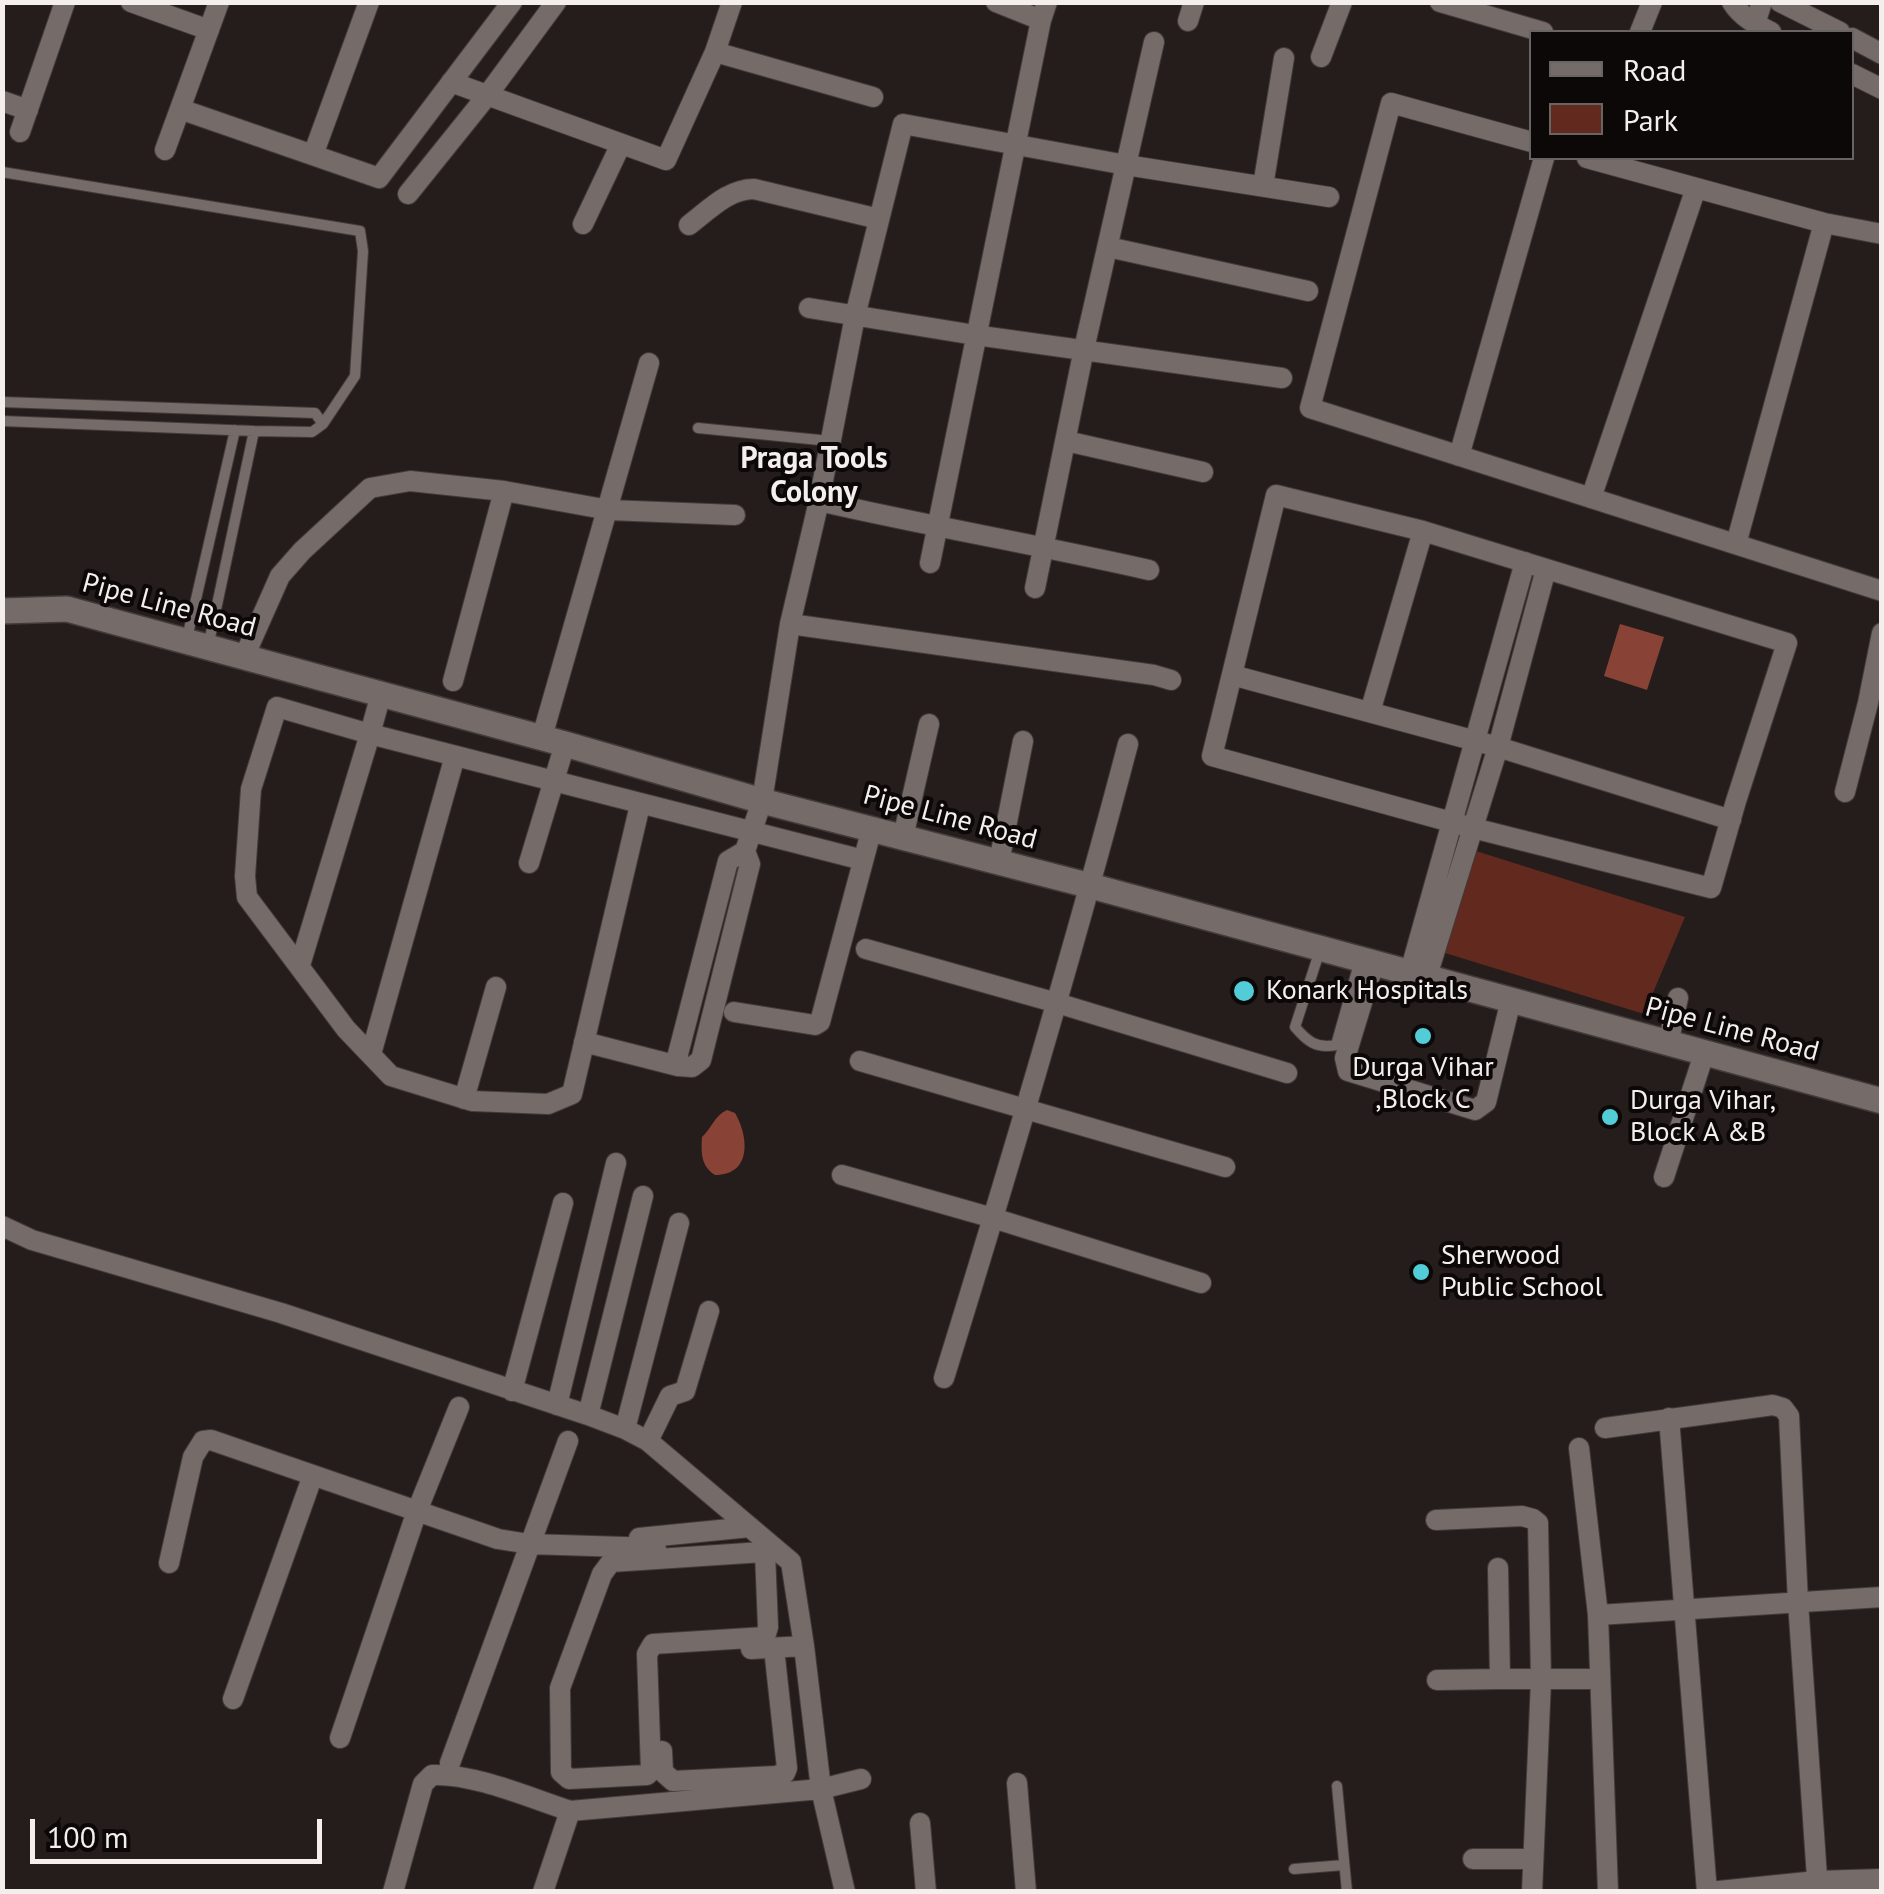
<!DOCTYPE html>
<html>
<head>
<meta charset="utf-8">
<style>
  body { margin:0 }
  #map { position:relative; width:1884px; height:1894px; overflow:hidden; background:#251d1c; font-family:"PT Sans",sans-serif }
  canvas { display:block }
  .frame { position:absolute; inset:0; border:5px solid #f4eeed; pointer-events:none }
  .legend { position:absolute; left:1529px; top:30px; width:325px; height:130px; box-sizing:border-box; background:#0c0808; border:2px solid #696464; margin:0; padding:12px 18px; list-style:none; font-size:30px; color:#f4eeed }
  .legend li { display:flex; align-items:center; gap:20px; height:50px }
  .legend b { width:50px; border:2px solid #696464 }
  .scale { position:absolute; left:30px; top:1819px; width:292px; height:45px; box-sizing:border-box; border:5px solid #f4eeed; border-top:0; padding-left:12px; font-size:30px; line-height:35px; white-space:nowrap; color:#f4eeed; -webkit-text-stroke:8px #0c0808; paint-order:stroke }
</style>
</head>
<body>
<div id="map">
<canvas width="1884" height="1894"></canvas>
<div class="frame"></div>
<ul class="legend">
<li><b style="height:12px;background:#756b69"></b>Road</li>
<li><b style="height:28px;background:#62291e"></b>Park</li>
</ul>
<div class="scale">100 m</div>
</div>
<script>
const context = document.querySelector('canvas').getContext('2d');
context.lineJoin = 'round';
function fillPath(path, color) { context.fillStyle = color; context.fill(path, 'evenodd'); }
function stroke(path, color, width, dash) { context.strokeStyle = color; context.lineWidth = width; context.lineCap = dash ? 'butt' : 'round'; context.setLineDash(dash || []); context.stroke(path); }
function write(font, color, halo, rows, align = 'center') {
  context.font = font + ' "PT Sans",sans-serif'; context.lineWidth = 8; context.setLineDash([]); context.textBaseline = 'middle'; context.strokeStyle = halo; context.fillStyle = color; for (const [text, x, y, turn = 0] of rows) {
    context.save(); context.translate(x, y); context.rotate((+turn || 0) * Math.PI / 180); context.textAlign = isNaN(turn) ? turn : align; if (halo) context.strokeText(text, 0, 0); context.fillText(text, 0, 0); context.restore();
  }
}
fillPath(new Path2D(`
  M 1476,851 L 1685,917 L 1644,1014 L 1445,953 Z`), '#62291e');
fillPath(new Path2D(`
  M 1620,624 L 1664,637 L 1647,690 L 1604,676 Z
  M 727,1110 L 735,1113 C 749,1137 752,1175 715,1175 C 701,1166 701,1153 702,1137 C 712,1128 714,1116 727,1110 Z`), '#894336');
const service = new Path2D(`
  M 2,172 L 360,231 L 363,251 L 355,376 L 323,424
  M 2,402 L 315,413 L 323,424 L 312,432 L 254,431 L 208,647
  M 2,421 L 254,431
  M 698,428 L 830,441
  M 187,638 L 235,430
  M 1320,950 L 1295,1027 C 1307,1041 1316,1049 1336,1045 L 1360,960
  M 1337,1786 L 1347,1892
  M 1294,1869 L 1344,1865`);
const minor = new Path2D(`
  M 131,2 L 209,30
  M 996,2 L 1041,20 L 1047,2
  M 1440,2 L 1543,32
  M 1732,2 C 1741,17 1757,25 1771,32
  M 1780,2 L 1840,32
  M 1188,21 L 1194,2
  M 1755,24 L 1762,2
  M 1640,32 L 1652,2
  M 1852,38 L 1882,54
  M 715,52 L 873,97
  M 1321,57 L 1342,2
  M 1852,74 L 1882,89
  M 451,82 L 666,160 L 715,52 L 732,2
  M 2,101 L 28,110
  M 180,109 L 379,178 L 512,2
  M 20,132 L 65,2
  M 1532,142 L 1391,103 L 1310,408 L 1882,591
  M 165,150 L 219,2
  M 313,155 L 369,2
  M 1587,158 L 1824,223 L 1882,234
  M 1263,186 L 1284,58
  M 408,194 L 486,97 L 556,2
  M 583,224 L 621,144
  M 689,225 C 709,210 728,189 754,189 L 879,219
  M 1108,247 L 1308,291
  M 809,308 L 975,335 L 1282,378
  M 1066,441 L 1203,472
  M 1459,456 L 1544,158
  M 1276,495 L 1423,531 L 1787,643 L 1736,801 L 1711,888 L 1473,828 L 1212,756 Z
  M 1591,498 L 1696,188
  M 819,501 C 928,526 1039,545 1149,570
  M 1736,544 L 1824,223
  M 930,563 L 1041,20
  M 1035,588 L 1084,349 L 1154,42
  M 790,624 L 1154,675 L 1171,680
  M 244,657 L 280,576 L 302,551 L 370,488 L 410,481 L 504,491 L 609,510 L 735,515
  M 1232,675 L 1498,747 L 1731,820
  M 453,681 L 504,491
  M 381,694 L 370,734 L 277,707 L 251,789 L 245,876 L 247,897 L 346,1029 L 391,1076 L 472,1101 L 548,1104 L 572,1094 L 640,805
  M 1370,712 L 1423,531
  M 542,737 L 649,363
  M 1845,792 L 1868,703 L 1882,633
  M 903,837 L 929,724
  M 999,862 L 1023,741
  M 529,863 L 565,744
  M 866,949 L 1057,1003 L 1287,1073
  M 1374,963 L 1345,1058 L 1348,1071 L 1475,1110 L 1486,1102 L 1511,1000
  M 300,965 L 370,734 L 863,860
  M 1410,972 L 1525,562
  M 1427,976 L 1498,747 L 1546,569
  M 734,1012 L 815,1025 L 820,1022 L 872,828
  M 584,1042 L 678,1066 L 692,1067 L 701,1060 L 750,864 L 745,851 L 762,801 L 790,624 L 819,501 L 855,316 L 903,124 L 1126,165 L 1329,197
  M 1668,1044 L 1678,998
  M 371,1054 L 455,756
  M 860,1061 L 1225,1167
  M 678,1066 L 678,1054 L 728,861 L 745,851
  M 464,1099 L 496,987
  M 842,1175 L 993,1218 L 1201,1283
  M 1664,1177 L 1704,1054
  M 2,1226 L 32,1240 L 281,1313 L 588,1415 L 625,1429 L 648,1441 L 791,1562 L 804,1646 L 821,1789 L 845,1892
  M 944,1378 C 1009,1168 1072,957 1128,744
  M 512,1391 L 563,1203
  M 557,1405 L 616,1163
  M 588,1415 L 643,1196
  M 1669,1418 L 1707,1892
  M 1605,1428 L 1773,1405 L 1783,1408 L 1789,1416 L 1798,1602 L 1818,1892
  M 625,1429 L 679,1223
  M 648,1441 L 670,1396 L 685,1391 L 709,1311
  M 1579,1448 L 1598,1615 L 1608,1892
  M 1436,1520 L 1522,1516 L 1533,1519 L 1538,1523 L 1541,1680 L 1532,1892
  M 639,1538 L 750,1527
  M 765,1552 L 768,1627 L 765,1637 L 653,1644 L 647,1654 L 651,1771 L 647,1775 L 569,1779 L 561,1772 L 560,1688 L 602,1574 L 611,1562 L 778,1551
  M 169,1563 L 193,1457 L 203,1441 L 211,1440 L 498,1539 L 529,1544 L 656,1548
  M 1498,1568 L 1500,1679 L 1600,1679
  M 1598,1615 L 1882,1597
  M 751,1649 L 804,1646
  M 1437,1680 L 1500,1679
  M 233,1699 L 313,1475
  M 340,1738 L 417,1511 L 459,1407
  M 662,1751 L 663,1772 L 673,1781 L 776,1776 L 785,1773 L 787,1768 L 774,1648
  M 450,1763 L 568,1441
  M 1017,1783 L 1026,1892
  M 920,1823 L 926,1892
  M 1473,1859 L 1533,1859
  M 393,1892 L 423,1784 L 432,1775 C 473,1773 530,1798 570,1811
  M 543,1892 L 570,1811 L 821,1789 L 861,1779
  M 1709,1892 L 1817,1881 L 1882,1879`);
const tertiary = new Path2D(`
  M 2,611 L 67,609 L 565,744 L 762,801 L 1091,886 L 1882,1101`);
stroke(service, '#413b39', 12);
stroke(minor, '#413b39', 22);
stroke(tertiary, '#413b39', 28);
stroke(service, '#756b69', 10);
stroke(minor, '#756b69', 20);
stroke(tertiary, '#756b69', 25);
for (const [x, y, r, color] of [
  [1244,991,12,"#52ccd6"],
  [1423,1036,10,"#52ccd6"],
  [1610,1117,10,"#52ccd6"],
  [1421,1272,10,"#52ccd6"]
]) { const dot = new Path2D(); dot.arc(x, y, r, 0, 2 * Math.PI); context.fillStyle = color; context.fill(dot); stroke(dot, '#0c0808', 4); }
write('28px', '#f4eeed', '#0c0808', [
  ["Pipe Line Road",169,606,15],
  ["Pipe Line Road",950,818,15],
  ["Pipe Line Road",1732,1030,15]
]);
write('28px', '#f4eeed', '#0c0808', [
  ["Konark Hospitals",1266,991],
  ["Durga Vihar",1423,1068,"center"],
  [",Block C",1423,1100,"center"],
  ["Durga Vihar,",1630,1101],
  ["Block A &B",1630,1133],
  ["Sherwood",1441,1256],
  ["Public School",1441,1288]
], 'left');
write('bold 30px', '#f4eeed', '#0c0808', [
  ["Praga Tools",814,459],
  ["Colony",814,493]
]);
</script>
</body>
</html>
